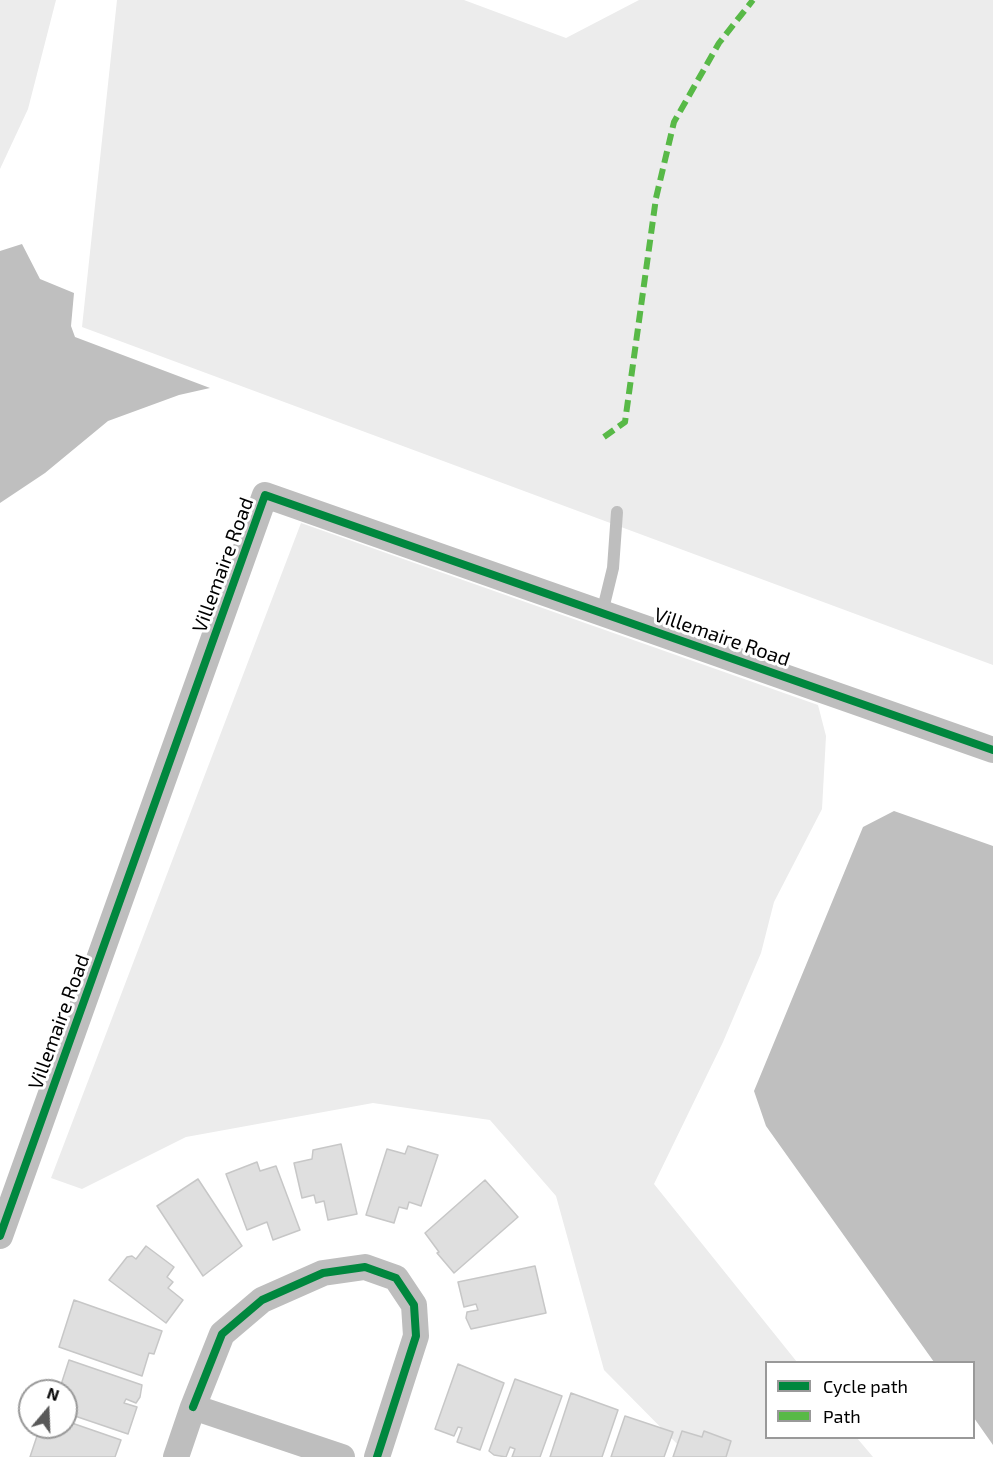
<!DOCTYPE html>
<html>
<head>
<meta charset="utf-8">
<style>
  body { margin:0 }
  #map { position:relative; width:993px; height:1457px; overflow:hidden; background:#fff; font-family:"Exo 2",sans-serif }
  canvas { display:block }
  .legend { position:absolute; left:765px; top:1361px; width:210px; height:78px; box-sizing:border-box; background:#fff; border:2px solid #999; margin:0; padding:8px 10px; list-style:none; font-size:18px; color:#000 }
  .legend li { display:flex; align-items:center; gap:12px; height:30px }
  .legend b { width:30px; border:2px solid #999 }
  .north { position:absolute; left:18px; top:1379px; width:60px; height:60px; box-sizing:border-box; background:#fff; border:2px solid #999; border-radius:50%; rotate:19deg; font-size:16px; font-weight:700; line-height:24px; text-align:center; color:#000 }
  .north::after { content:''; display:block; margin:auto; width:21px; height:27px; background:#595959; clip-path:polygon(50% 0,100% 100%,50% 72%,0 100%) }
</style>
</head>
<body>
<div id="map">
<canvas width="993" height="1457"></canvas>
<ul class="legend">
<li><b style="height:8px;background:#00873e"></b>Cycle path</li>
<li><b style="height:8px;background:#58b947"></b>Path</li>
</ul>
<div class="north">N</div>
</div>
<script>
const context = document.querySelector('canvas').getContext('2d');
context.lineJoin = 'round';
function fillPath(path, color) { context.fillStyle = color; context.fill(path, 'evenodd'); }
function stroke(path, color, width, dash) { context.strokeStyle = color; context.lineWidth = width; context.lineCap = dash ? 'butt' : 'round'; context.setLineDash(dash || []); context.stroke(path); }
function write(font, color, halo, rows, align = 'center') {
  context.font = font + ' "Exo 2",sans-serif'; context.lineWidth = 6; context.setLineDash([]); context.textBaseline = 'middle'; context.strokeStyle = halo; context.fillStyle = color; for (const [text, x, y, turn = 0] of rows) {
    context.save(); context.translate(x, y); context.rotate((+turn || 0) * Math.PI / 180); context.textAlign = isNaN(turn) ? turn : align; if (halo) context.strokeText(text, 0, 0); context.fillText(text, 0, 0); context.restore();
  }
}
fillPath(new Path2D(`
  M 0,0 L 56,0 L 28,109 L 0,169 Z
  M 117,0 L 464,0 L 566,38 L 639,0 L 993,0 L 993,665 L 82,327 Z
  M 301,523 L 818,705 L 826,736 L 822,809 L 774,902 L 761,953 L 723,1042 L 654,1184 L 797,1362 L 766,1362 L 766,1438 L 857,1438 L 873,1457 L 690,1457 L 604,1370 L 556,1196 L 490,1120 L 373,1103 L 186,1137 L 82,1189 L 51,1178 Z`), '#ececec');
fillPath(new Path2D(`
  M 22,244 L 40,279 L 74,293 L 71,326 L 75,337 L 210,388 L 179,395 L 108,421 L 45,473 L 0,503 L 0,251 Z
  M 894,811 L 993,846 L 993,1445 L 974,1418 L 974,1362 L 934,1362 L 766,1126 L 754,1091 L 863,827 Z`), '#bfbfbf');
const building = new Path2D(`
  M 341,1144 L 357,1214 L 328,1220 L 324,1201 L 316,1203 L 314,1195 L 302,1198 L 294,1163 L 312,1159 L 313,1150 Z
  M 408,1146 L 438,1155 L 421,1206 L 409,1202 L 407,1209 L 399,1207 L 394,1223 L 366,1215 L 387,1149 L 405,1154 Z
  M 257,1162 L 260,1171 L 276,1166 L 300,1230 L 273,1240 L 267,1222 L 247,1230 L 226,1174 Z
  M 198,1179 L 242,1246 L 203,1276 L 157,1206 Z
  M 485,1180 L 518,1217 L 454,1273 L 437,1253 L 439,1252 L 425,1233 Z
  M 146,1246 L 174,1267 L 167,1277 L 173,1282 L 168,1288 L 183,1300 L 166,1323 L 109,1280 L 127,1257 L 132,1256 L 136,1259 Z
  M 535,1266 L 546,1313 L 471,1329 L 466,1318 L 467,1312 L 478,1310 L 476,1304 L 464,1307 L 458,1282 Z
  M 74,1300 L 162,1331 L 154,1354 L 149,1353 L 142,1376 L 59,1347 Z
  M 69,1360 L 142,1385 L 140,1397 L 136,1403 L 126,1399 L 124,1403 L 137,1407 L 128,1434 L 66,1413 L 66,1391 L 59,1391 Z
  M 458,1364 L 504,1383 L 480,1450 L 457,1442 L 462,1428 L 458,1427 L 454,1436 L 435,1429 Z
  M 515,1379 L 562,1396 L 540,1457 L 512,1457 L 515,1449 L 510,1447 L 506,1457 L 494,1455 L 489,1451 Z
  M 571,1393 L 618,1410 L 602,1457 L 550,1457 Z
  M 625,1416 L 673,1432 L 664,1457 L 611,1457 Z
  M 66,1421 L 121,1440 L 115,1457 L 30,1457 L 40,1427 L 66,1427 Z
  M 682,1431 L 702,1437 L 704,1431 L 731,1441 L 726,1457 L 673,1457 Z`);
fillPath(building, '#dfdfdf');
stroke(building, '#c7c7c7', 1.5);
stroke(new Path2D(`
  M 602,613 L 613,568 L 617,512`), '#bebebe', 12);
stroke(new Path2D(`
  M 0,1236 L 265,495 L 993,750
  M 193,1407 L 222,1334 L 262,1300 L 323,1273 L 365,1267 L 396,1278 L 414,1305 L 416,1336 L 377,1457
  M 176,1457 L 193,1407 L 342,1457`), '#bebebe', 26);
stroke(new Path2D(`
  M 604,437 L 625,422 L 656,198 L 674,122 L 719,43 L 753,0`), '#58b947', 6, [12, 6]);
stroke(new Path2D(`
  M 0,1236 L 265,495 L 993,750
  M 193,1407 L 222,1334 L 262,1300 L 323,1273 L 365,1267 L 396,1278 L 414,1305 L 416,1336 L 377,1457`), '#00873e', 8);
write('20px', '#000', '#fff', [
  ["Villemaire Road",223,565,-70],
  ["Villemaire Road",722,637,19],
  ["Villemaire Road",59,1022,-70]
]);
</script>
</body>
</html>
